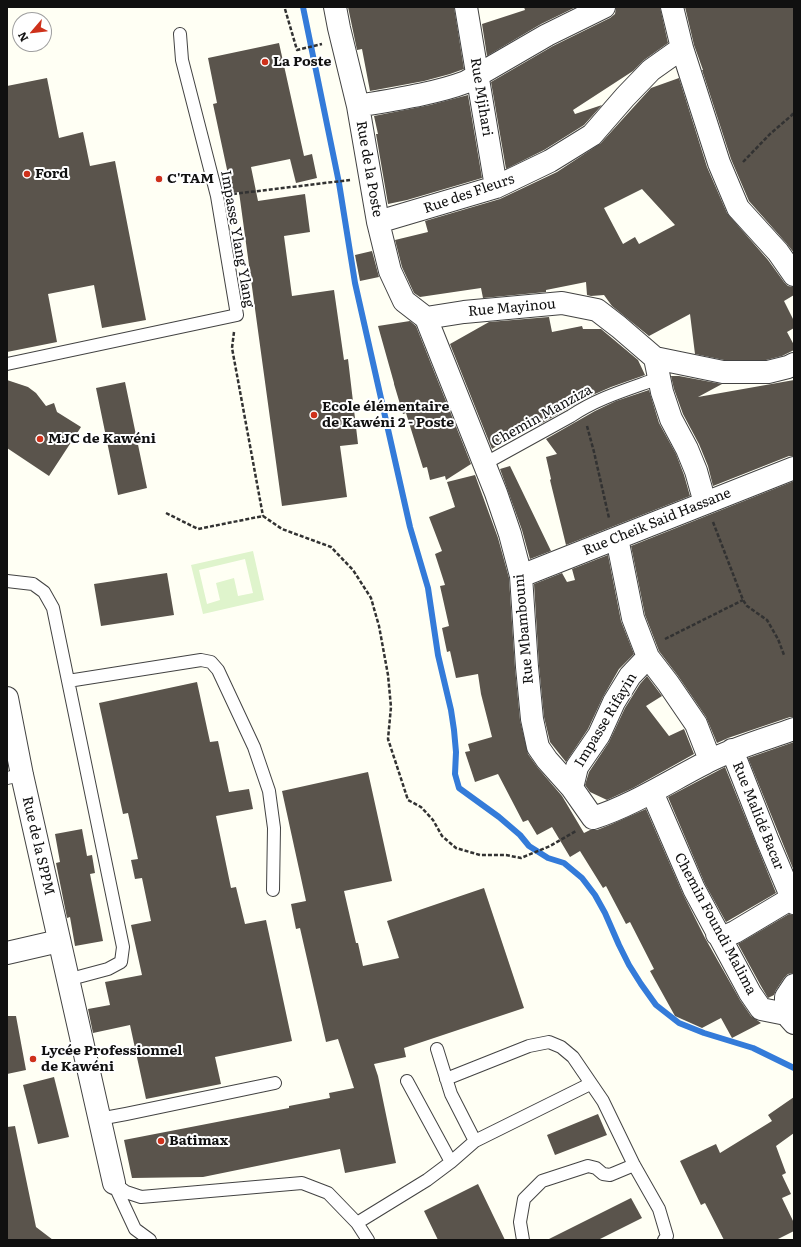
<!DOCTYPE html>
<html>
<head>
<meta charset="utf-8">
<style>
  body { margin:0 }
  #map { position:relative; width:801px; height:1247px; overflow:hidden; background:#fffff4; font-family:Literata,serif }
  canvas { display:block }
  .frame { position:absolute; inset:0; border:8px solid #101010; pointer-events:none }
  .north { position:absolute; left:12px; top:12px; width:40px; height:40px; box-sizing:border-box; background:#fff; border:1px solid #9f9f9f; border-radius:50%; rotate:242deg; font-size:11px; font-weight:700; line-height:16px; text-align:center; color:#101010 }
  .north::after { content:''; display:block; margin:auto; width:14px; height:18px; background:#ce311b; clip-path:polygon(50% 0,100% 100%,50% 72%,0 100%) }
</style>
</head>
<body>
<div id="map">
<canvas width="801" height="1247"></canvas>
<div class="frame"></div>
<div class="north">N</div>
</div>
<script>
const context = document.querySelector('canvas').getContext('2d');
context.lineJoin = 'round';
function fillPath(path, color) { context.fillStyle = color; context.fill(path, 'evenodd'); }
function stroke(path, color, width, dash) { context.strokeStyle = color; context.lineWidth = width; context.lineCap = dash ? 'butt' : 'round'; context.setLineDash(dash || []); context.stroke(path); }
function write(font, color, halo, rows, align = 'center') {
  context.font = font + ' Literata,serif'; context.lineWidth = 4; context.setLineDash([]); context.textBaseline = 'middle'; context.strokeStyle = halo; context.fillStyle = color; for (const [text, x, y, turn = 0] of rows) {
    context.save(); context.translate(x, y); context.rotate((+turn || 0) * Math.PI / 180); context.textAlign = isNaN(turn) ? turn : align; if (halo) context.strokeText(text, 0, 0); context.fillText(text, 0, 0); context.restore();
  }
}
fillPath(new Path2D(`
  M 253,551 L 264,600 L 203,614 L 191,565 ZM 245,559 L 253,593 L 238,596 L 234,578 L 216,583 L 220,600 L 207,604 L 199,570 Z`), '#dff4cc');
stroke(new Path2D(`
  M 303,7 L 339,183 L 355,283 L 410,527 L 428,588 L 438,655 L 451,710 L 454,730 L 456,752 L 455,774 L 459,788 L 499,817 L 520,835 L 529,846 L 548,858 L 564,863 L 582,878 L 595,895 L 605,913 L 619,945 L 629,965 L 641,984 L 656,1005 L 679,1023 L 704,1033 L 753,1048 L 794,1068`), '#347bd9', 6);
fillPath(new Path2D(`
  M 348,7 L 454,7 L 464,69 L 450,74 L 424,81 L 370,91 L 362,49 L 357,50 Z
  M 524,7 L 576,7 L 541,24 L 487,56 L 482,24 L 525,10 Z
  M 616,7 L 660,7 L 668,43 L 644,60 L 633,71 L 573,110 L 575,114 L 602,105 L 584,125 L 544,150 L 506,169 L 491,82 L 553,46 L 610,18 L 615,14 Z
  M 685,7 L 794,7 L 794,253 L 787,244 L 749,201 L 731,159 L 702,70 L 703,70 L 694,45 Z
  M 279,43 L 304,156 L 312,154 L 317,178 L 296,183 L 290,159 L 251,167 L 258,201 L 305,194 L 310,232 L 284,236 L 292,296 L 334,290 L 344,360 L 348,359 L 358,444 L 340,446 L 347,497 L 282,506 L 239,192 L 232,193 L 213,104 L 217,103 L 208,58 Z
  M 47,78 L 59,138 L 83,132 L 90,166 L 115,161 L 146,320 L 102,328 L 94,285 L 48,294 L 57,342 L 7,352 L 7,86 Z
  M 679,78 L 707,167 L 727,213 L 768,260 L 784,282 L 788,286 L 794,287 L 794,295 L 784,301 L 794,321 L 794,328 L 787,332 L 794,345 L 794,350 L 782,356 L 766,360 L 724,360 L 695,354 L 690,314 L 649,336 L 612,306 L 604,295 L 591,296 L 587,295 L 586,282 L 546,290 L 546,292 L 483,298 L 481,288 L 420,297 L 414,293 L 402,267 L 395,240 L 428,232 L 425,221 L 500,199 L 557,172 L 601,143 L 651,88 ZM 642,189 L 675,225 L 639,244 L 635,237 L 623,244 L 604,208 Z
  M 468,95 L 482,178 L 407,200 L 388,204 L 376,134 L 378,134 L 374,116 L 430,105 Z
  M 372,251 L 379,277 L 360,281 L 355,255 Z
  M 549,317 L 552,332 L 582,326 L 583,329 L 601,329 L 638,360 L 645,375 L 611,387 L 588,397 L 539,425 L 537,420 L 492,449 L 450,344 L 489,322 Z
  M 410,321 L 416,326 L 471,464 L 446,480 L 445,476 L 430,480 L 427,467 L 423,468 L 406,413 L 403,414 L 394,384 L 394,383 L 378,326 Z
  M 671,376 L 679,376 L 722,384 L 698,397 L 794,380 L 794,456 L 789,456 L 713,486 L 708,466 L 699,444 L 683,414 L 674,389 Z
  M 7,380 L 28,387 L 36,393 L 46,406 L 54,403 L 57,412 L 81,427 L 49,476 L 7,448 Z
  M 125,382 L 147,488 L 118,495 L 96,388 Z
  M 649,390 L 659,423 L 676,454 L 684,475 L 690,496 L 566,545 L 550,480 L 551,479 L 546,457 L 557,454 L 546,439 L 595,411 L 616,401 Z
  M 510,466 L 551,551 L 530,559 L 522,530 L 500,469 Z
  M 475,475 L 498,538 L 509,578 L 515,668 L 520,720 L 528,754 L 538,768 L 562,796 L 584,833 L 590,830 L 597,830 L 612,824 L 646,809 L 683,894 L 705,938 L 740,1000 L 751,1016 L 761,1023 L 732,1038 L 721,1018 L 702,1028 L 675,1016 L 650,971 L 654,969 L 630,922 L 626,924 L 606,886 L 603,888 L 580,851 L 570,857 L 552,827 L 537,835 L 528,820 L 523,822 L 498,774 L 475,782 L 465,752 L 470,751 L 468,744 L 492,737 L 481,694 L 478,674 L 456,678 L 450,651 L 447,652 L 442,628 L 449,626 L 440,586 L 445,585 L 435,554 L 442,551 L 429,517 L 455,507 L 447,482 Z
  M 794,481 L 794,717 L 790,717 L 728,738 L 717,743 L 706,717 L 678,676 L 659,651 L 645,615 L 631,546 Z
  M 608,555 L 621,621 L 634,654 L 619,669 L 603,697 L 588,729 L 566,762 L 550,742 L 544,717 L 539,666 L 534,584 L 562,573 L 567,582 L 575,580 L 572,569 Z
  M 167,573 L 174,615 L 101,626 L 94,584 Z
  M 647,676 L 662,696 L 646,706 L 669,736 L 684,729 L 694,754 L 633,788 L 607,800 L 590,792 L 585,785 L 589,772 L 609,742 L 625,708 L 640,684 Z
  M 197,682 L 210,742 L 218,741 L 229,792 L 249,789 L 253,809 L 216,816 L 231,888 L 236,887 L 245,924 L 266,920 L 292,1041 L 215,1057 L 221,1084 L 146,1099 L 130,1025 L 93,1033 L 88,1009 L 110,1005 L 105,982 L 142,975 L 131,925 L 151,921 L 142,878 L 135,879 L 131,860 L 138,859 L 128,813 L 123,814 L 99,703 Z
  M 794,742 L 794,871 L 748,758 Z
  M 725,767 L 776,893 L 726,922 L 705,884 L 668,797 Z
  M 368,772 L 392,881 L 344,891 L 356,943 L 358,943 L 363,966 L 399,958 L 387,921 L 484,888 L 524,1008 L 404,1048 L 406,1057 L 374,1064 L 378,1076 L 396,1163 L 345,1173 L 340,1149 L 203,1177 L 132,1178 L 124,1140 L 289,1108 L 289,1106 L 330,1098 L 329,1093 L 354,1088 L 338,1039 L 326,1042 L 300,928 L 296,929 L 291,904 L 306,901 L 282,791 Z
  M 82,829 L 87,856 L 92,855 L 95,873 L 90,874 L 103,941 L 75,946 L 70,917 L 67,918 L 56,863 L 60,862 L 55,834 Z
  M 789,914 L 794,915 L 794,973 L 788,974 L 784,978 L 776,990 L 774,995 L 768,998 L 761,986 L 738,944 Z
  M 7,1016 L 16,1016 L 26,1070 L 7,1074 Z
  M 54,1077 L 69,1137 L 38,1144 L 23,1085 Z
  M 794,1097 L 794,1133 L 776,1146 L 786,1173 L 782,1175 L 791,1194 L 782,1198 L 794,1223 L 794,1231 L 776,1240 L 724,1240 L 705,1203 L 701,1205 L 680,1161 L 716,1144 L 720,1153 L 772,1121 L 768,1115 Z
  M 598,1114 L 607,1135 L 555,1155 L 547,1135 Z
  M 15,1126 L 36,1227 L 53,1240 L 7,1240 L 7,1127 Z
  M 478,1184 L 505,1240 L 438,1240 L 424,1211 Z
  M 631,1198 L 642,1218 L 598,1240 L 547,1240 Z`), '#5a544c');
const lane = new Path2D(`
  M 7,364 L 237,315 L 217,196 L 182,60 L 180,34
  M 484,464 L 571,416 C 597,398 629,389 659,378
  M 7,581 L 33,584 L 44,592 L 53,608 L 123,947 L 121,962 L 108,969 L 67,980
  M 68,681 L 201,660 L 211,662 L 218,670 L 254,747 L 269,791 L 274,828 L 273,890
  M 7,778 L 22,775
  M 437,1049 L 451,1094 L 475,1141
  M 446,1079 L 529,1046 L 549,1042 L 561,1047 L 573,1057 L 603,1101 L 634,1165 L 659,1209 L 667,1236 L 664,1240
  M 407,1081 L 451,1162
  M 99,1119 L 126,1114 L 275,1083
  M 114,1183 L 126,1192 L 141,1197 L 302,1183 L 328,1193 L 357,1223 L 368,1240
  M 114,1184 L 135,1229 L 150,1240
  M 357,1223 L 427,1180 L 451,1162 L 475,1141 L 590,1084
  M 523,1240 L 520,1222 L 524,1199 L 542,1181 L 588,1166 L 596,1168 L 603,1174 L 610,1175 L 634,1165`);
const street = new Path2D(`
  M 335,7 L 339,28 L 358,106 L 378,222 L 390,271 L 404,301 L 426,318 L 496,493 L 510,534 L 521,576 L 527,667 L 532,719 L 538,747 L 547,760 L 572,788 L 593,818 C 634,805 673,779 711,760 C 737,747 766,739 794,729
  M 466,7 L 496,187
  M 672,7 L 682,48 L 719,163 L 738,208 L 778,252 L 794,275
  M 358,106 C 392,100 434,94 466,82 L 547,35 L 604,7
  M 378,222 L 496,187 L 550,161 L 592,135 L 625,97 L 651,70 L 682,48
  M 426,318 L 464,312 L 562,303 L 597,310 L 619,327 L 655,358 L 723,372 L 768,372 L 788,367 L 794,364
  M 655,358 L 662,392 L 671,419 L 687,449 L 696,471 L 705,503
  M 617,538 L 633,618 L 648,657 L 668,683 L 696,724 L 710,760
  M 521,576 L 794,468
  M 7,698 L 22,775 L 114,1183
  M 732,750 L 767,839 L 794,903
  M 572,788 L 577,767 L 599,735 L 614,702 L 630,676 L 648,657
  M 652,792 L 694,889 L 750,993 L 761,1009 L 786,1014
  M 717,934 L 726,936 L 735,932 L 792,898
  M 7,953 L 59,941
  M 794,985 L 786,997 L 786,1014 L 794,1023`);
stroke(lane, '#434343', 14);
stroke(street, '#434343', 24);
stroke(new Path2D(`
  M 285,9 L 297,50 L 322,44
  M 743,162 L 770,134 L 792,115 L 794,112
  M 233,194 L 350,180
  M 234,332 L 232,348 L 263,516
  M 587,426 L 594,452 L 609,518
  M 166,513 L 198,529 L 263,516 L 282,529 L 331,547 L 353,570 L 371,598 L 379,626 L 388,675 L 391,707 L 388,739 L 408,800 L 421,807 L 433,820 L 442,836 L 456,848 L 480,855 L 506,855 L 521,858 L 550,846 L 576,831
  M 713,522 L 743,600 L 747,606 L 767,620 L 778,639 L 784,655
  M 665,639 L 743,600`), '#323232', 2.5, [4, 2]);
stroke(lane, '#fff', 12);
stroke(street, '#fff', 22);
for (const [x, y, r, color] of [
  [265,62,4,"#ce311b"],
  [27,174,4,"#ce311b"],
  [159,179,4,"#ce311b"],
  [314,415,4,"#ce311b"],
  [40,439,4,"#ce311b"],
  [33,1059,4,"#ce311b"],
  [161,1141,4,"#ce311b"]
]) { const dot = new Path2D(); dot.arc(x, y, r, 0, 2 * Math.PI); context.fillStyle = color; context.fill(dot); stroke(dot, '#fff', 1.5); }
write('bold 14px', '#101010', '#fff', [
  ["La Poste",273,62],
  ["Ford",35,174],
  ["C'TAM",167,179],
  ["Ecole élémentaire",322,407],
  ["de Kawéni 2 - Poste",322,423],
  ["MJC de Kawéni",48,439],
  ["Lycée Professionnel",41,1051],
  ["de Kawéni",41,1067],
  ["Batimax",169,1141]
], 'left');
write('14px', '#101010', '#fff', [
  ["Rue Mjihari",481,97,81],
  ["Rue de la Poste",369,169,80],
  ["Rue des Fleurs",469,194,-19],
  ["Impasse Ylang Ylang",237,239,80],
  ["Rue Mayinou",512,308,-5],
  ["Chemin Manziza",542,416,-29],
  ["Rue Cheik Said Hassane",657,522,-22],
  ["Rue Mbambouni",524,629,-95],
  ["Impasse Rifayin",606,720,-59],
  ["Rue Malidé Bacar",758,816,68],
  ["Rue de la SPPM",38,846,77],
  ["Chemin Foundi Malima",715,924,62]
]);
</script>
</body>
</html>
